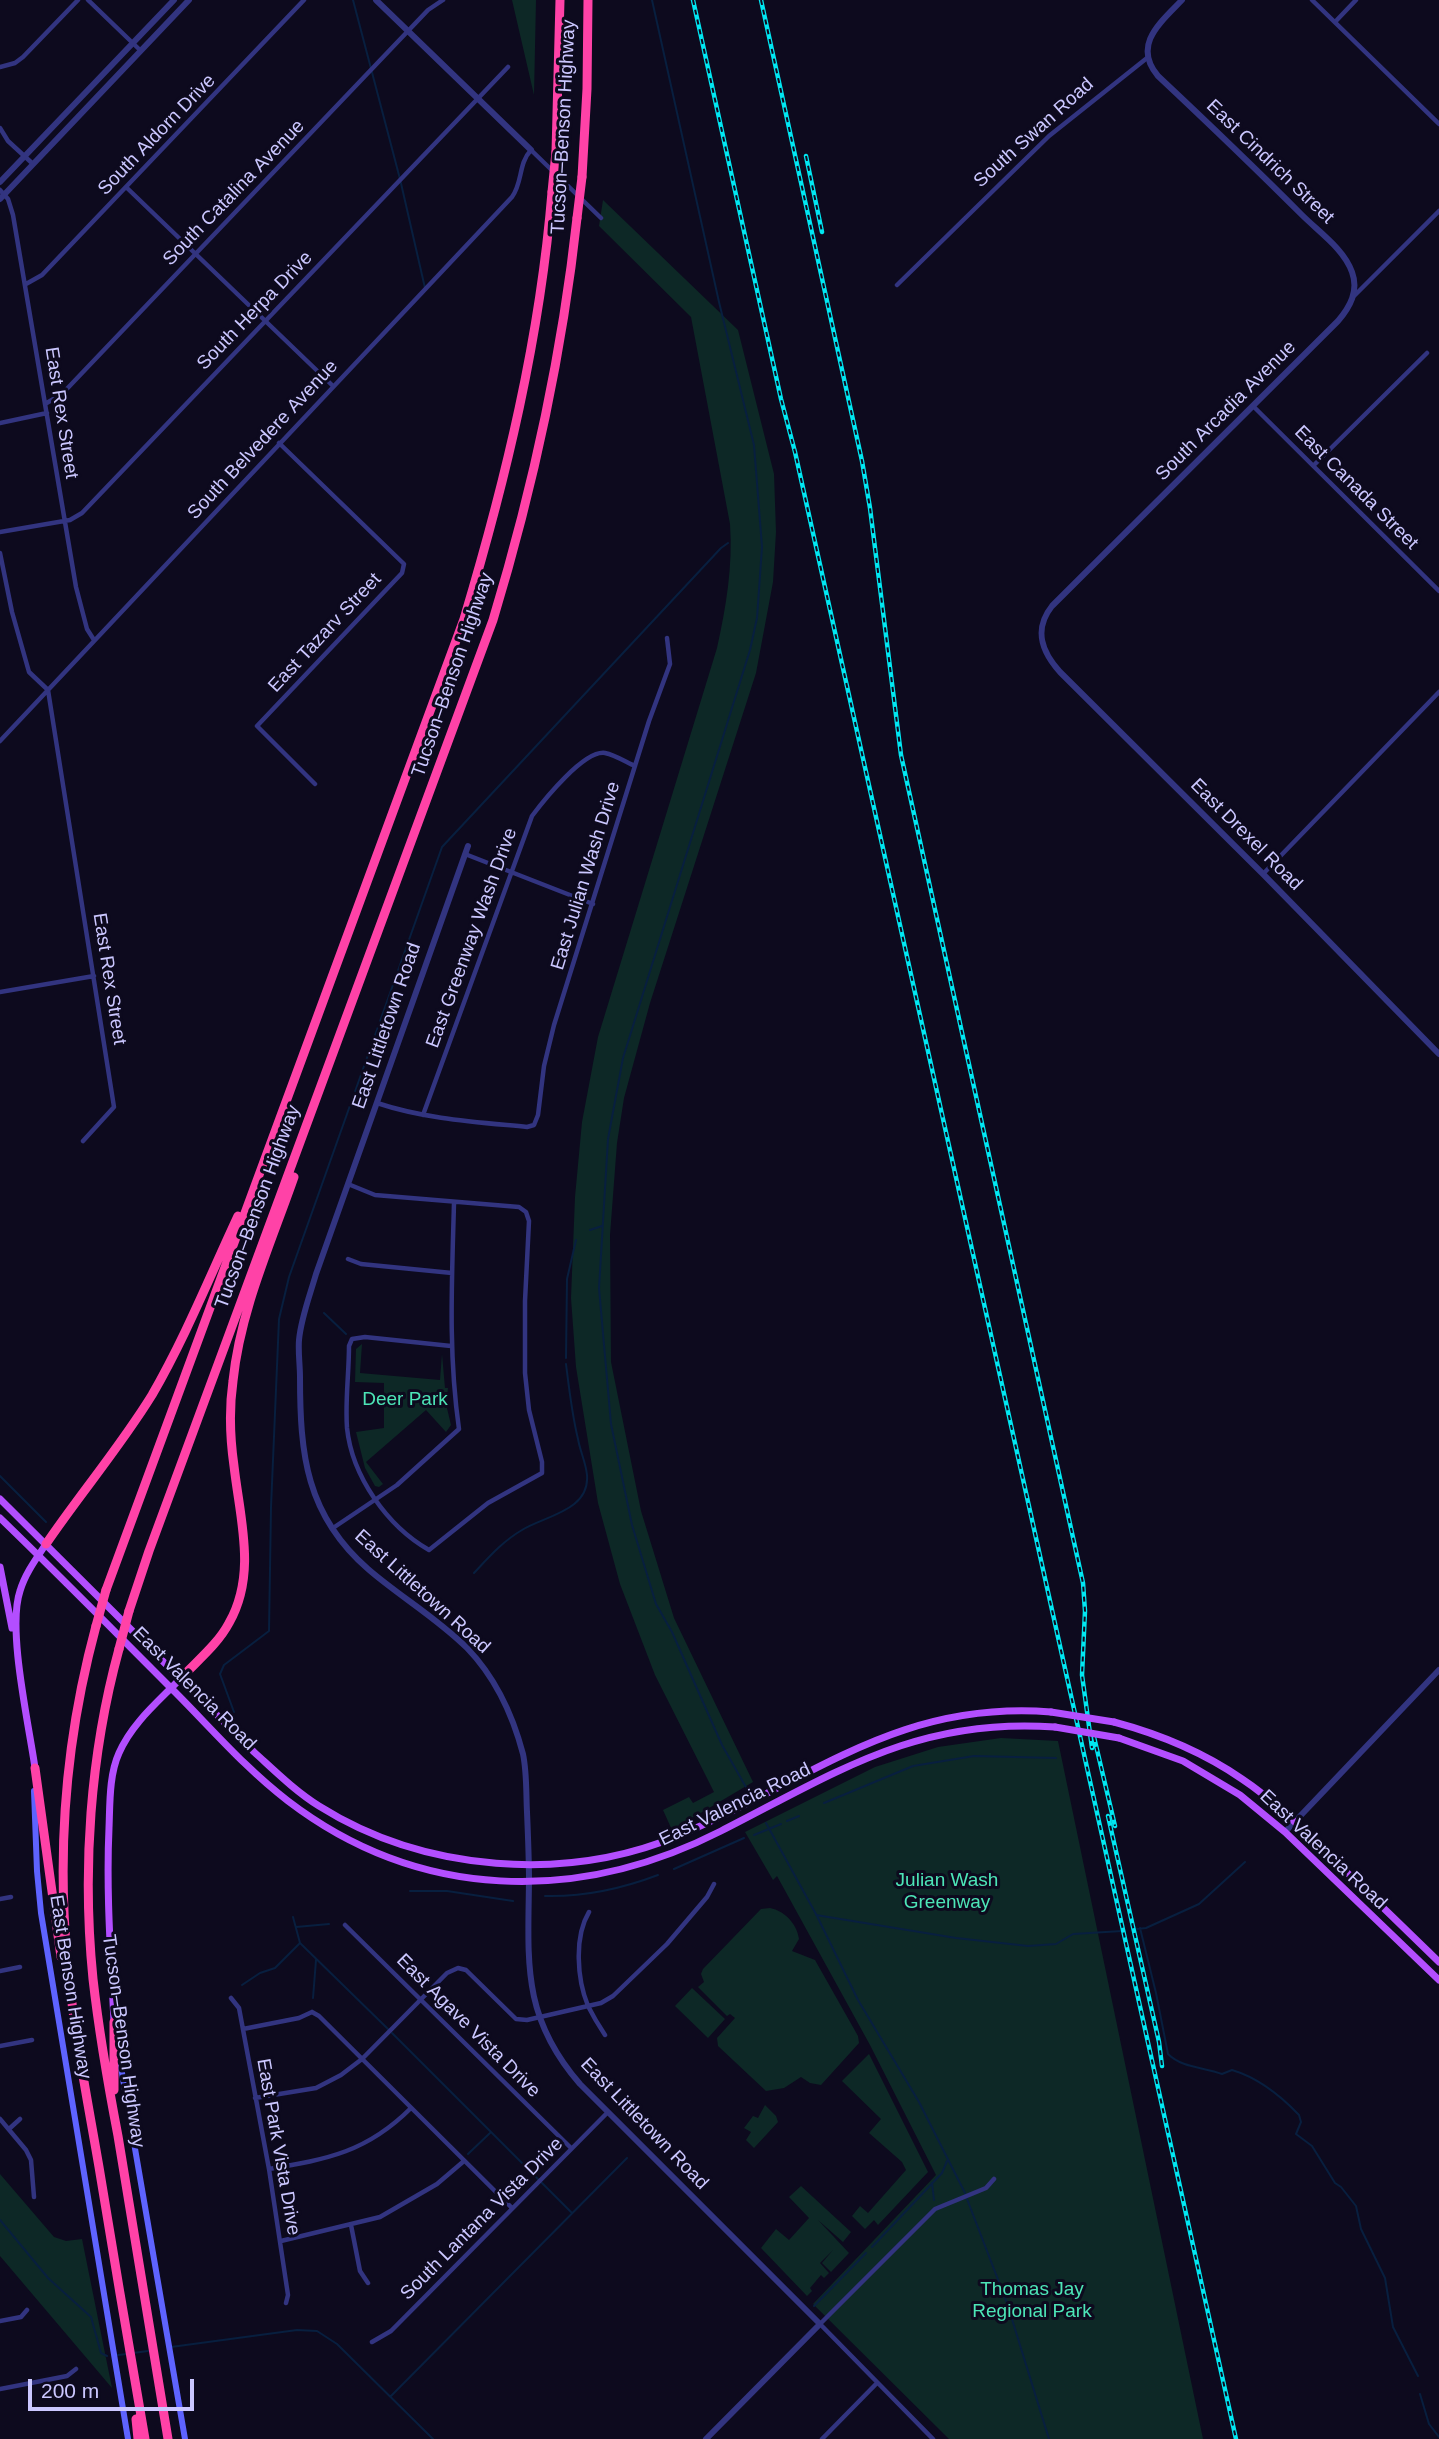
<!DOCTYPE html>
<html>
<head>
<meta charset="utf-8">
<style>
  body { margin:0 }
  #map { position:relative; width:1439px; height:2439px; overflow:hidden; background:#0d0a1e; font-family:Arial,sans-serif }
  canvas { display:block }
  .scale { position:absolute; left:28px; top:2379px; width:166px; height:32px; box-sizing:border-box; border:4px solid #cbc7ff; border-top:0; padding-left:9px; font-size:21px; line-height:24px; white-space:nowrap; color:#cbc7ff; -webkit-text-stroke:5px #0d0a1e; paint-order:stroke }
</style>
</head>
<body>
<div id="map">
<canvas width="1439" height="2439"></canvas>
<div class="scale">200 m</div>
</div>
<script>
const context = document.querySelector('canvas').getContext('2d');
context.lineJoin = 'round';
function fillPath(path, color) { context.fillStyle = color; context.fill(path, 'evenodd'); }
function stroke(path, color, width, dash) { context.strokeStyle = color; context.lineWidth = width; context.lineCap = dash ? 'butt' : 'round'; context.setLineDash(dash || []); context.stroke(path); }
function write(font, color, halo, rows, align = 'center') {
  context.font = font + ' Arial,sans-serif'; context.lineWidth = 6; context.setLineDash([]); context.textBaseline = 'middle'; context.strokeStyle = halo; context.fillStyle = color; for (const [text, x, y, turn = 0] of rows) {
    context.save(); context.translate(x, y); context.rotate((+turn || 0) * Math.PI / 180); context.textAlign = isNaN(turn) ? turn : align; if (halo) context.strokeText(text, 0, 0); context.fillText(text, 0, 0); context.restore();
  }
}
fillPath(new Path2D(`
  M 512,0 L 536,0 L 534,95 Z
  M 603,200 L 738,330 L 774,474 L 776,532 L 773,582 L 756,673 L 650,1003 L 624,1098 L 617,1143 L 610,1235 L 611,1362 L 641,1511 L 674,1618 L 753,1782 L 672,1830 L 663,1810 L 689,1797 L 693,1803 L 714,1792 L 655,1675 L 620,1584 L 598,1503 L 576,1367 L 571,1298 L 575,1197 L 582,1122 L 598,1037 L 717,648 C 726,607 733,566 730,524 L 691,317 L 599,226 Z
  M 362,1344 L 360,1373 L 440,1380 L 442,1354 L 445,1388 L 448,1388 L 446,1404 L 451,1425 L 446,1432 L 426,1410 L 366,1462 L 383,1484 L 379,1487 L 375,1486 L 365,1468 L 356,1432 L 384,1428 L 384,1383 L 355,1382 L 356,1349 Z
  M 1001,1738 L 1058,1741 L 1203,2439 L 949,2439 L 813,2304 L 936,2175 L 870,2045 L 777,1876 L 773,1880 L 745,1832 L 875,1767 L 938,1747 Z
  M 770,1908 C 785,1911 797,1924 799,1939 L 792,1951 L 815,1960 L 858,2036 L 859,2043 L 821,2085 L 810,2083 L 801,2077 L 784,2088 L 766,2091 L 718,2046 L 717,2038 L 735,2018 L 730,2014 L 727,2016 L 698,1987 L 704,1982 L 701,1974 L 703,1969 L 761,1909 Z
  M 692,1988 L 725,2019 L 708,2038 L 675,2006 Z
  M 869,2054 L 928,2172 L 878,2225 L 874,2220 L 865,2229 L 852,2216 L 860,2206 L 868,2213 L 906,2170 L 902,2162 L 869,2133 L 881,2119 L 842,2081 Z
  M 765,2105 L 776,2116 L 778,2122 L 754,2148 L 746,2140 L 751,2132 L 744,2128 L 753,2116 L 758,2118 Z
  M 0,2174 L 54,2237 L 66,2241 L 82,2239 L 112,2388 L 0,2256 Z
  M 801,2186 L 851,2232 L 843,2242 L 818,2220 L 849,2253 L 831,2272 L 822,2263 L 833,2250 L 820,2263 L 829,2273 L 824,2278 L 821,2275 L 810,2288 L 812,2291 L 807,2296 L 761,2248 L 776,2229 L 789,2240 L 809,2218 L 789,2197 Z`), '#0d2826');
stroke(new Path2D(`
  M 353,0 L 400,179 L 425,288
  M 652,0 L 719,302 L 754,445 L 762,547 L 757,618 L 750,650 L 623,1058 L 608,1139 L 599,1288 L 611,1424 L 632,1525 L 656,1604 L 672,1632 L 722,1745 L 747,1789
  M 590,1230 L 602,1226
  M 324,1313 L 346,1334
  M 566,1358 L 567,1279 L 576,1240
  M 0,1476 L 46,1522
  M 474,1573 C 489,1557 503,1541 522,1530 C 544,1516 590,1511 587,1475 C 586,1463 580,1451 578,1439 C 572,1415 569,1388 566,1364
  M 234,1712 L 220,1674 L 224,1665 L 269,1631 L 271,1507 L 279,1319 L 289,1277 L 442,847 L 721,548 L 728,543
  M 824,1803 L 913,1766 L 974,1756 L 1056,1758
  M 787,1821 L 799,1816
  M 766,1823 L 817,1916 L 858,2000 L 919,2102 L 965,2193
  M 754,1835 L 781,1824
  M 674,1869 L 744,1838
  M 410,1891 L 447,1891 L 513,1901
  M 545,1896 C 584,1897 621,1889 658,1875
  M 816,1915 L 956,1938 L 1028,1946 L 1056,1944 L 1073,1934 L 1122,1931
  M 296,1927 L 329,1924
  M 1140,1928 L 1156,1993 L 1168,2054 C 1182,2068 1204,2067 1222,2074 L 1232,2070 C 1259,2078 1280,2095 1299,2115 L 1301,2122 L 1296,2134 L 1312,2146 L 1335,2183 L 1341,2187 L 1356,2206 L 1361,2229 L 1385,2278 L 1393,2327 L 1418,2376
  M 1137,1929 L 1146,1928 L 1199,1904 L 1245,1862
  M 300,1943 L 388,2029
  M 242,1985 L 260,1973 L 275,1968 L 300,1943 L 293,1917
  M 313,1998 L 316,1960
  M 392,2033 L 572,2213
  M 468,2154 L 490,2133
  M 932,2183 L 934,2200
  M 967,2199 L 1007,2303 L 1049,2439
  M 0,2220 L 48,2278 L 91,2317 L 101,2353 L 107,2356
  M 872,2247 L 942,2173 L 947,2161
  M 814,2306 L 866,2253
  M 171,2347 L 297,2330 L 317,2331 L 337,2344 L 433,2439
  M 133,2353 L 148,2351
  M 118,2355 L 127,2354
  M 1420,2394 L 1429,2424 L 1439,2437
  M 391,2396 L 627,2158`), '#081f3f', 2);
stroke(new Path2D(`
  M 88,0 L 141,51
  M 1312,0 L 1439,124
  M 1335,22 L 1356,0
  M 0,67 L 15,63 L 23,57 L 78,0
  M 0,128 L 8,141 L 33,164
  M 126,187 L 333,386
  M 0,190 L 8,199 L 13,215 L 76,587 L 87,629 L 94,640
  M 26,284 L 42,275 L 304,0
  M 897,285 L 1049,136 L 1147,58
  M 1354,296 L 1439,211
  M 45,404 L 62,394 L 428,10 L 443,0
  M 1253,406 L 1439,591
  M 0,423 L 47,413
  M 279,443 L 404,564 L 402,573 L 257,726 L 315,784
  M 1314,465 L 1427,353
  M 0,532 L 70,520 L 82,513 L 508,67
  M 0,553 L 12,612 L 29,672 L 48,690 L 114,1107 L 83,1141
  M 0,741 L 512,197 C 523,182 518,164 531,150 L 601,218
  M 465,854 L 593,904
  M 1263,874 L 1439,692
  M 0,992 L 94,976
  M 377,1103 C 425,1119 476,1122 527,1127 L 534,1125 L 538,1115 L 544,1066 L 554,1025 L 649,721 L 670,664 L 667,638
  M 423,1115 L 532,816 C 544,800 584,750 605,753 C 615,755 626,762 635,766
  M 348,1184 L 375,1195 L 519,1207 L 526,1212 L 529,1221 L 525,1301 L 525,1373 L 529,1410 L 542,1462 L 542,1473 L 488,1503 L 429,1550 C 387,1526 352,1476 347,1428 C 345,1401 349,1373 349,1346 L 352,1339 L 365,1337 L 451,1346
  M 348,1259 L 361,1264 L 452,1273
  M 333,1528 L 397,1485 L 459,1429 C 448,1352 452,1280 454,1203
  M 0,1899 L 11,1897
  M 589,1912 C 574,1937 577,1979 588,2006 C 593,2016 599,2026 605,2035
  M 345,1925 L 571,2148
  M 0,1971 L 20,1967
  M 231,1998 L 239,2008 L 269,2169 L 288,2295 L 286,2303
  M 312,2012 L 319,2016 L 512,2208
  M 243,2029 L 299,2018 L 312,2012
  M 0,2046 L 32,2040
  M 255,2098 L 316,2088 L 341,2075 L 362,2059 L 447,1973 L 458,1968 L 466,1970 L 516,2019 L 527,2020 L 601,2003 L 613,1996 L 667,1944 L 707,1897 L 714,1884
  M 0,2119 L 26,2150 L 31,2160 L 34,2197
  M 9,2129 L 20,2119
  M 269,2169 C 328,2159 367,2152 411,2108
  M 351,2225 L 360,2271 L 368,2283
  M 281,2241 L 380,2217 L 437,2184 L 464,2161
  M 0,2321 L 21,2317 L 27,2310
  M 372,2342 L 391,2331 L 608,2112
  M 0,2389 L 67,2376 L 76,2369
  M 822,2439 L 877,2383
  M 933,2439 L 820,2324 L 935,2209 L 986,2188 L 994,2179`), '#323480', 4.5);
stroke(new Path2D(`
  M 376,0 L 531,150
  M 1182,0 C 1160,23 1132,45 1158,76 C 1207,122 1255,168 1302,215 C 1319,232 1344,249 1352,272 C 1359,291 1350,307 1338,321 L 1052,606 C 1033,630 1042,652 1060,672 L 1263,874 L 1439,1054
  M 0,182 L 174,0
  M 0,199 L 189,0
  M 468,846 L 316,1274 C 310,1295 301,1318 299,1340 C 298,1352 300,1365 300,1377 C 300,1454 306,1515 368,1569 C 399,1596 437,1618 467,1648 C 495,1677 513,1716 523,1754 C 527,1773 526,1794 527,1812 C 528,1835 529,1858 529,1881 C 528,1964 522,2017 580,2084 L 820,2324 L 706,2439
  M 1285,1832 L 1439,1670`), '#323480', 6);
stroke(new Path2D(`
  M 34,1791 L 37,1871 L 41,1913 L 128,2439
  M 117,2044 L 185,2439`), '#5e63ff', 6);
stroke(new Path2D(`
  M 0,1499 L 254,1752 C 275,1771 295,1791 319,1806 C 424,1872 566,1883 680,1835 C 811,1780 898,1700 1051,1712
  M 0,1518 C 59,1575 116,1633 174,1691 C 211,1728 246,1769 288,1801 C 419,1901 578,1904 721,1831 C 837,1772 918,1717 1055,1727
  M 0,1567 L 12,1628
  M 1114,1722 C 1159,1734 1203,1752 1242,1779 C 1275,1801 1302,1829 1331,1857 C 1367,1892 1403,1927 1439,1962
  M 1119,1738 L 1183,1761 L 1240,1795 L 1285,1832 L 1439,1980
  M 35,1768 C 29,1725 7,1629 20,1591 C 25,1574 36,1559 46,1544
  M 114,2022 C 111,1957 106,1893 109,1828 C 110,1804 109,1775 119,1753 C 132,1723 158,1702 180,1679`), '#b34eff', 7);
stroke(new Path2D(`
  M 556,152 L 560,0
  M 582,177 L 587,89 L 588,0
  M 46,1544 C 80,1494 120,1447 152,1395 C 185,1338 210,1276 238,1216
  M 106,1590 L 464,619 C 506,479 540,338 552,192
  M 129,1611 L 149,1551 L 493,620 C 533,488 562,355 577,218
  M 96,1626 C 67,1733 57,1846 67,1957 C 73,2028 87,2097 99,2167 C 114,2258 129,2348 145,2439
  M 119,1649 C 90,1755 82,1870 93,1979 C 99,2032 108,2084 118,2136 C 135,2237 151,2338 168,2439
  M 180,1679 C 197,1661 218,1644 229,1623 C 257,1574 240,1519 234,1466 C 230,1438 229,1409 233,1381 C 240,1311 271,1243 294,1177
  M 35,1768 L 61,1957
  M 114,2090 L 114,2022
  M 136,2419 L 138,2439`), '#ff42a7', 9);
const rail = new Path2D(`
  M 693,0 L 781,399 L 795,452 L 1236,2439
  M 761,0 L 862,461 L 870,508 L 901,755 L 1083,1583 L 1085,1611 L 1082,1675 L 1092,1748
  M 806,156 L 822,232
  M 1094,1737 L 1115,1826
  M 1108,1816 L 1159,2042 L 1162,2066`);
stroke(rail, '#00e7f2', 4.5);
stroke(rail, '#0d0a1e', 2, [5]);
stroke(new Path2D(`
  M 1051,1712 L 1114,1722
  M 1055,1727 L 1119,1738`), '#b34eff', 7);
stroke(new Path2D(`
  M 552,192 L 556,152
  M 577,218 L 582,177
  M 96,1626 L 106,1590
  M 119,1649 L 129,1611`), '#ff42a7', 9);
write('19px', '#cbc7ff', '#0d0a1e', [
  ["Tucson–Benson Highway",564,127,-87],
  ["South Swan Road",1034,133,-42],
  ["South Aldorn Drive",157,135,-46],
  ["East Cindrich Street",1270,162,44],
  ["South Catalina Avenue",234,193,-46],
  ["South Herpa Drive",255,311,-46],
  ["South Arcadia Avenue",1226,411,-45],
  ["East Rex Street",61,413,81],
  ["South Belvedere Avenue",263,440,-47],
  ["East Canada Street",1356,488,45],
  ["East Tazarv Street",325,633,-47],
  ["Tucson–Benson Highway",453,675,-71],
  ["East Drexel Road",1246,835,45],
  ["East Julian Wash Drive",586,876,-73],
  ["East Greenway Wash Drive",472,938,-70],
  ["East Rex Street",109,979,81],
  ["East Littletown Road",387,1026,-71],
  ["Tucson–Benson Highway",258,1207,-70],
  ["East Littletown Road",422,1592,42],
  ["East Valencia Road",194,1689,45],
  ["East Valencia Road",735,1805,-26],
  ["East Valencia Road",1323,1850,43],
  ["East Benson Highway",70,1987,81],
  ["East Agave Vista Drive",468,2026,45],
  ["Tucson–Benson Highway",123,2041,82],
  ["East Littletown Road",644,2124,46],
  ["East Park Vista Drive",278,2147,80],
  ["South Lantana Vista Drive",482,2219,-45]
]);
write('19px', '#4de5b7', '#0d0a1e', [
  ["Deer Park",405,1400],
  ["Julian Wash",947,1881],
  ["Greenway",947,1903],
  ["Thomas Jay",1032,2290],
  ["Regional Park",1032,2312]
]);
</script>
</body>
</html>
